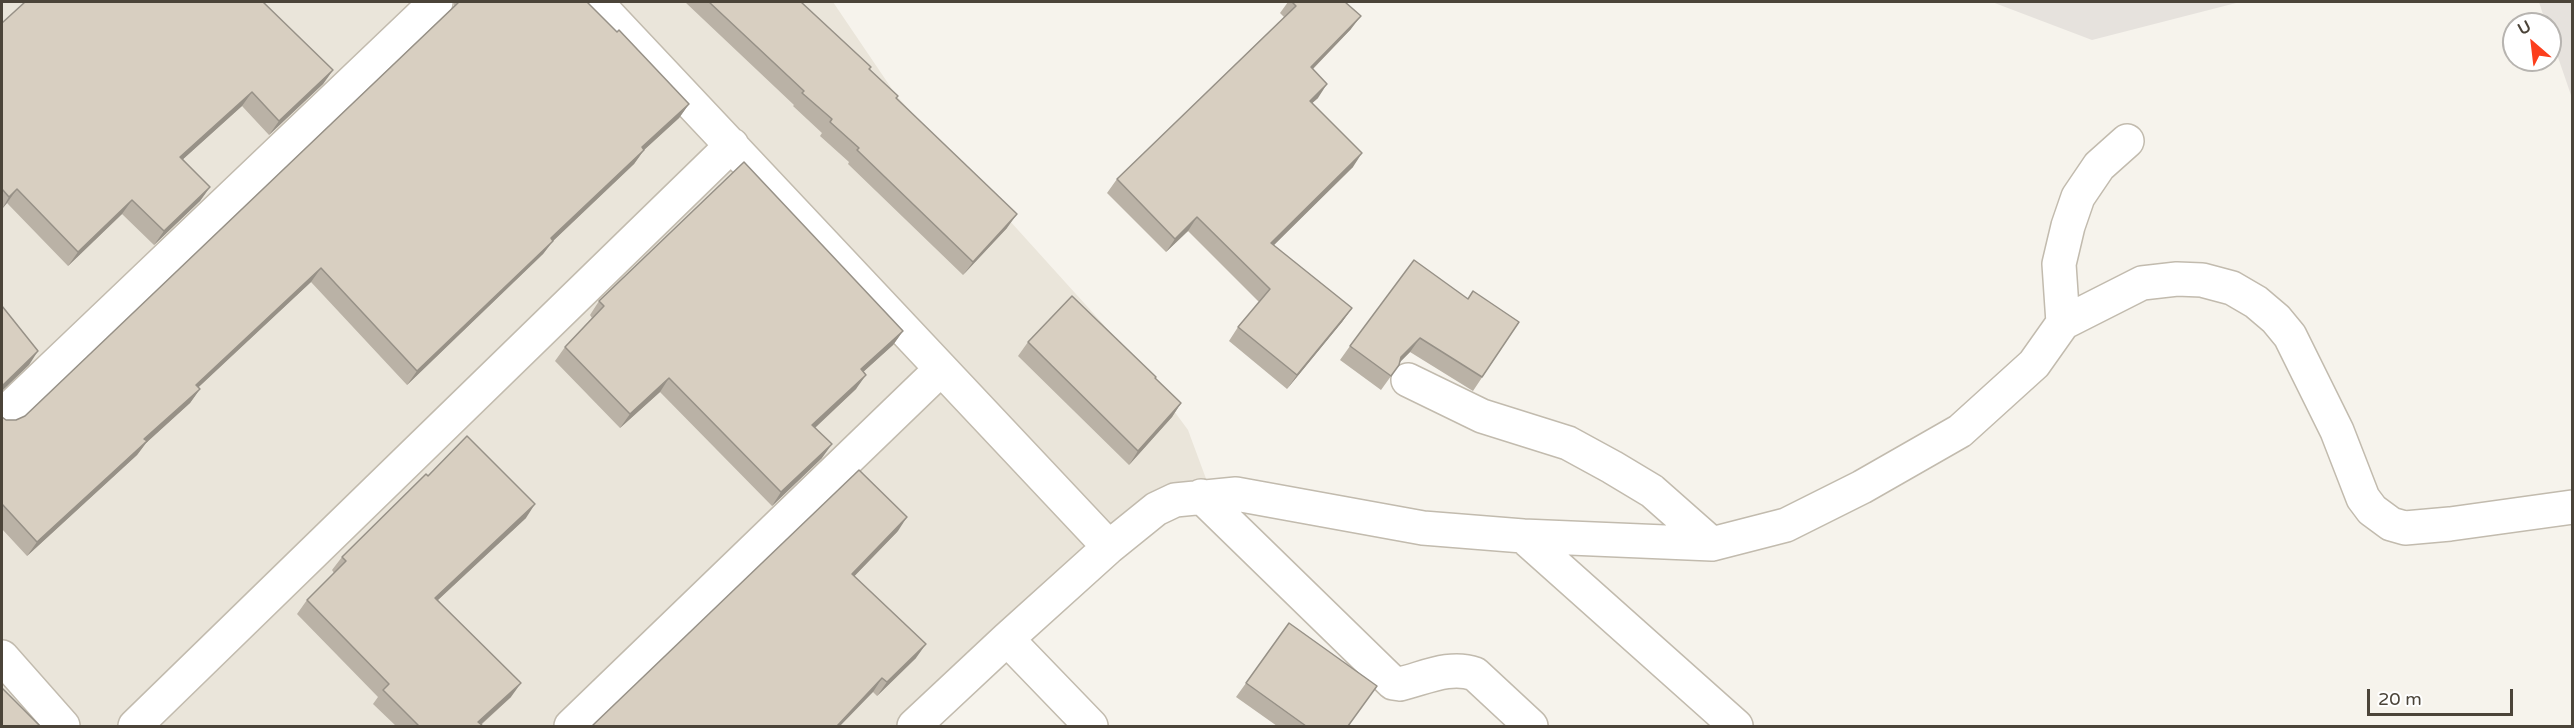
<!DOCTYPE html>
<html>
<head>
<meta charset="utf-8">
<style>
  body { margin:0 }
  #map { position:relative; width:2574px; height:728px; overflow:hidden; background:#f6f3ec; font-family:"Varela Round",sans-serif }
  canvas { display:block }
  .frame { position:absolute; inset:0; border:3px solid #4b4439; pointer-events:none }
  .north { position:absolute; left:2502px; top:12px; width:60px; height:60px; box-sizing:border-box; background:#fff; border:2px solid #b7b4b0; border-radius:50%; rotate:332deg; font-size:16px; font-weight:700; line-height:24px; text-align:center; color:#4b4439 }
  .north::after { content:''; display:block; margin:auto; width:21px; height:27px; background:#fc3f1d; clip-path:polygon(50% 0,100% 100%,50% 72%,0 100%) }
  .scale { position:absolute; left:2367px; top:689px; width:146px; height:27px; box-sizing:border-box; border:3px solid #4b4439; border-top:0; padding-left:8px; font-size:18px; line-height:21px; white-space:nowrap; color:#4b4439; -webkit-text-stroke:4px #fff; paint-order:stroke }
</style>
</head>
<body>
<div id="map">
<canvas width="2574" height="728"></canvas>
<div class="frame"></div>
<div class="north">U</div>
<div class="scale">20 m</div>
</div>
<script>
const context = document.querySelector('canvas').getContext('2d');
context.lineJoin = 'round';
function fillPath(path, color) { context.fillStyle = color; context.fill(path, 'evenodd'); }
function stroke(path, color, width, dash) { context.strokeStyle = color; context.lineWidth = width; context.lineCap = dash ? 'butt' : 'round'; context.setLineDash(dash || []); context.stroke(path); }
fillPath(new Path2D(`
  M 2,2 L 833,2 L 896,95 L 1141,366 L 1188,430 L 1215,503 L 1158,522 L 934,726 L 2,726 Z`), '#eae5da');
fillPath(new Path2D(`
  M 1992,2 L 2240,2 L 2092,40 Z
  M 2539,2 L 2572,2 L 2572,98 L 2550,34 L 2550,24 L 2546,24 Z`), '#e6e2dd');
const minor = new Path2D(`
  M 596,2 L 1109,547
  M 2063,323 L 2059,264 L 2068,226 L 2078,197 L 2099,166 L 2127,141
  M 1408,380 L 1482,416 L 1568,443 L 1612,467 L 1652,491 L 1712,544
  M 2,416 L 436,2
  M 1201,496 L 1393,683 L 1400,684 C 1425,678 1450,665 1475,674 L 1531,726
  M 1523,536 L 1712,544 L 1786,525 L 1862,487 L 1960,431 L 2034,364 L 2063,323 L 2142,283 L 2177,279 L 2202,280 L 2232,288 L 2256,302 L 2276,319 L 2290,336 L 2337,431 L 2363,498 L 2372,510 L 2391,524 L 2405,528 L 2450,524 L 2572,507
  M 1007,639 L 1091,726
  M 2,657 L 63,726
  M 135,726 L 732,145
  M 571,726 L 940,370
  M 914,726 L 1007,639 L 1109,547 L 1156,509 L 1175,500 L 1236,494 L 1423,528 L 1523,536 L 1736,726`);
stroke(minor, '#c2bbae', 36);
stroke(minor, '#fff', 33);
fillPath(new Path2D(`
  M 454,2 L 587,2 L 689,104 L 679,118 L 644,150 L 634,164 L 553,241 L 543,254 L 407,385 L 311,282 L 198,387 L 200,389 L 190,403 L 146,443 L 137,455 L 27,556 L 2,529 L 2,417 L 6,420 L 16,420 L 25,416 L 454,6 Z
  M 685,2 L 801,2 L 870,69 L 896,99 L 1007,228 L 963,275 L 848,164 L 849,162 L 820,136 L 822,133 L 793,106 L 794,105 Z
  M 1288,2 L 1345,2 L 1351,29 L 1313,69 L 1318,98 L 1312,103 L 1353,167 L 1273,245 L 1352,308 L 1342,322 L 1287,389 L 1229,341 L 1238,327 L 1259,302 L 1188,231 L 1166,252 L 1107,193 L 1117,179 L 1284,17 L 1280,13 Z
  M 2,23 L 333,70 L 323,84 L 269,135 L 242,106 L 183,159 L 210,187 L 200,201 L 154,245 L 122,214 L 68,266 L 7,203 L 2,209 Z
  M 1467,299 L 1519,322 L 1473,391 L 1410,352 L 1400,362 L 1399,365 L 1381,390 L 1340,360 L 1350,346 Z
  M 599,301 L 903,331 L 893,345 L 863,372 L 856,389 L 815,428 L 822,458 L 772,506 L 660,392 L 620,428 L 555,361 L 565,347 L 592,318 L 590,315 Z
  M 1028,342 L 1181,403 L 1172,417 L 1129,465 L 1018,356 Z
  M 428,476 L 526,518 L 438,600 L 511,697 L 481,725 L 483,726 L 396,726 L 373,704 L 378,697 L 297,614 L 307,600 L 334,573 L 332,570 L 342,557 Z
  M 898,531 L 854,576 L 916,658 L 877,696 L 873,692 L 592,726 Z
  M 1289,623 L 1348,726 L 1277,726 L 1236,697 Z`), '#bab2a6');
fillPath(new Path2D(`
  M 1361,16 L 1351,29 L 1301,81 L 1311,67 Z
  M 333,70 L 323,84 L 269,135 L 279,121 Z
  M 1327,84 L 1318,98 L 1300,114 L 1310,101 Z
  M 252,92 L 242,106 L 170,171 L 180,157 Z
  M 689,104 L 679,118 L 632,161 L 642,147 Z
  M 644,150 L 634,164 L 553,241 L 543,254 L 407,385 L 417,371 L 551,238 Z
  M 1362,153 L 1353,167 L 1262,257 L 1271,243 Z
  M 210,187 L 200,201 L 154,245 L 164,231 Z
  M 17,189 L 7,203 L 2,209 L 9,197 Z
  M 132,200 L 122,214 L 68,266 L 78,252 Z
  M 1017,214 L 1007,228 L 963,275 L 973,262 Z
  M 1197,217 L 1188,231 L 1166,252 L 1175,239 Z
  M 321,268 L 311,282 L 186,399 L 196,385 Z
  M 1352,308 L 1342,322 L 1287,389 L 1297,375 Z
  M 903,331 L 893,345 L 851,383 L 861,369 Z
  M 1420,338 L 1410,352 L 1391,371 L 1401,357 Z
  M 38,351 L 29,365 L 2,391 L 2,386 Z
  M 866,375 L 856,389 L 803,439 L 812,425 Z
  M 669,378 L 660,392 L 620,428 L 630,414 Z
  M 200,389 L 190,403 L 146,443 L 137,455 L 27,556 L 37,542 L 144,439 Z
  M 1181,403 L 1172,417 L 1129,465 L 1138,451 Z
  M 832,444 L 822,458 L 772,506 L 781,492 Z
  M 535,504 L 526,518 L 425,612 L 435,598 Z
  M 907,517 L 898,531 L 843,588 L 852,574 Z
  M 926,644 L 916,658 L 877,696 L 887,682 Z
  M 882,678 L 873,692 L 840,726 L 837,726 Z
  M 521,683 L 511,697 L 479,726 L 478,722 Z`), '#979187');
const building = new Path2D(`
  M 25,2 L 263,2 L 333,70 L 279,121 L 252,92 L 180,157 L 210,187 L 164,231 L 132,200 L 78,252 L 17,189 L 9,197 L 2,189 L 2,23 Z
  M 459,2 L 587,2 L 617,32 L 619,30 L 689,104 L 642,147 L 644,150 L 551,238 L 553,241 L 417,371 L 321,268 L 196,385 L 200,389 L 144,439 L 147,441 L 37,542 L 2,504 L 2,417 L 6,420 L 16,420 L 25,416 Z
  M 709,2 L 801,2 L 871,67 L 869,69 L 898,96 L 896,98 L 1017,214 L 973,262 L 857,150 L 859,148 L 830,122 L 832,119 L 802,93 L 804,91 Z
  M 1292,2 L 1345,2 L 1361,16 L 1311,67 L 1327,84 L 1310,101 L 1362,153 L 1271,243 L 1352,308 L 1297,375 L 1238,327 L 1270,289 L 1197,217 L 1175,239 L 1117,179 L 1296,6 Z
  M 744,162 L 903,331 L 861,369 L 866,375 L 812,425 L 832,444 L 781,492 L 669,378 L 630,414 L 565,347 L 604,306 L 599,301 Z
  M 1414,260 L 1468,299 L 1473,291 L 1519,322 L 1482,377 L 1420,338 L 1401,357 L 1399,365 L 1391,376 L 1350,346 Z
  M 1072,296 L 1156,377 L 1155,378 L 1181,403 L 1138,451 L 1028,342 Z
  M 2,306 L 38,351 L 2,386 Z
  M 467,436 L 535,504 L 435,598 L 521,683 L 478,722 L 483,726 L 419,726 L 383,690 L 389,684 L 307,600 L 346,561 L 342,557 L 426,474 L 428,476 Z
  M 859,470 L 907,517 L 852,574 L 926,644 L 887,682 L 882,678 L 837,726 L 592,726 Z
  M 1289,623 L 1377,686 L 1348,726 L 1306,726 L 1246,683 Z
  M 2,688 L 40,726 L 2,726 Z`);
fillPath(building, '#d8cfc1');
stroke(building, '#979187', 1.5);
</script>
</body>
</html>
